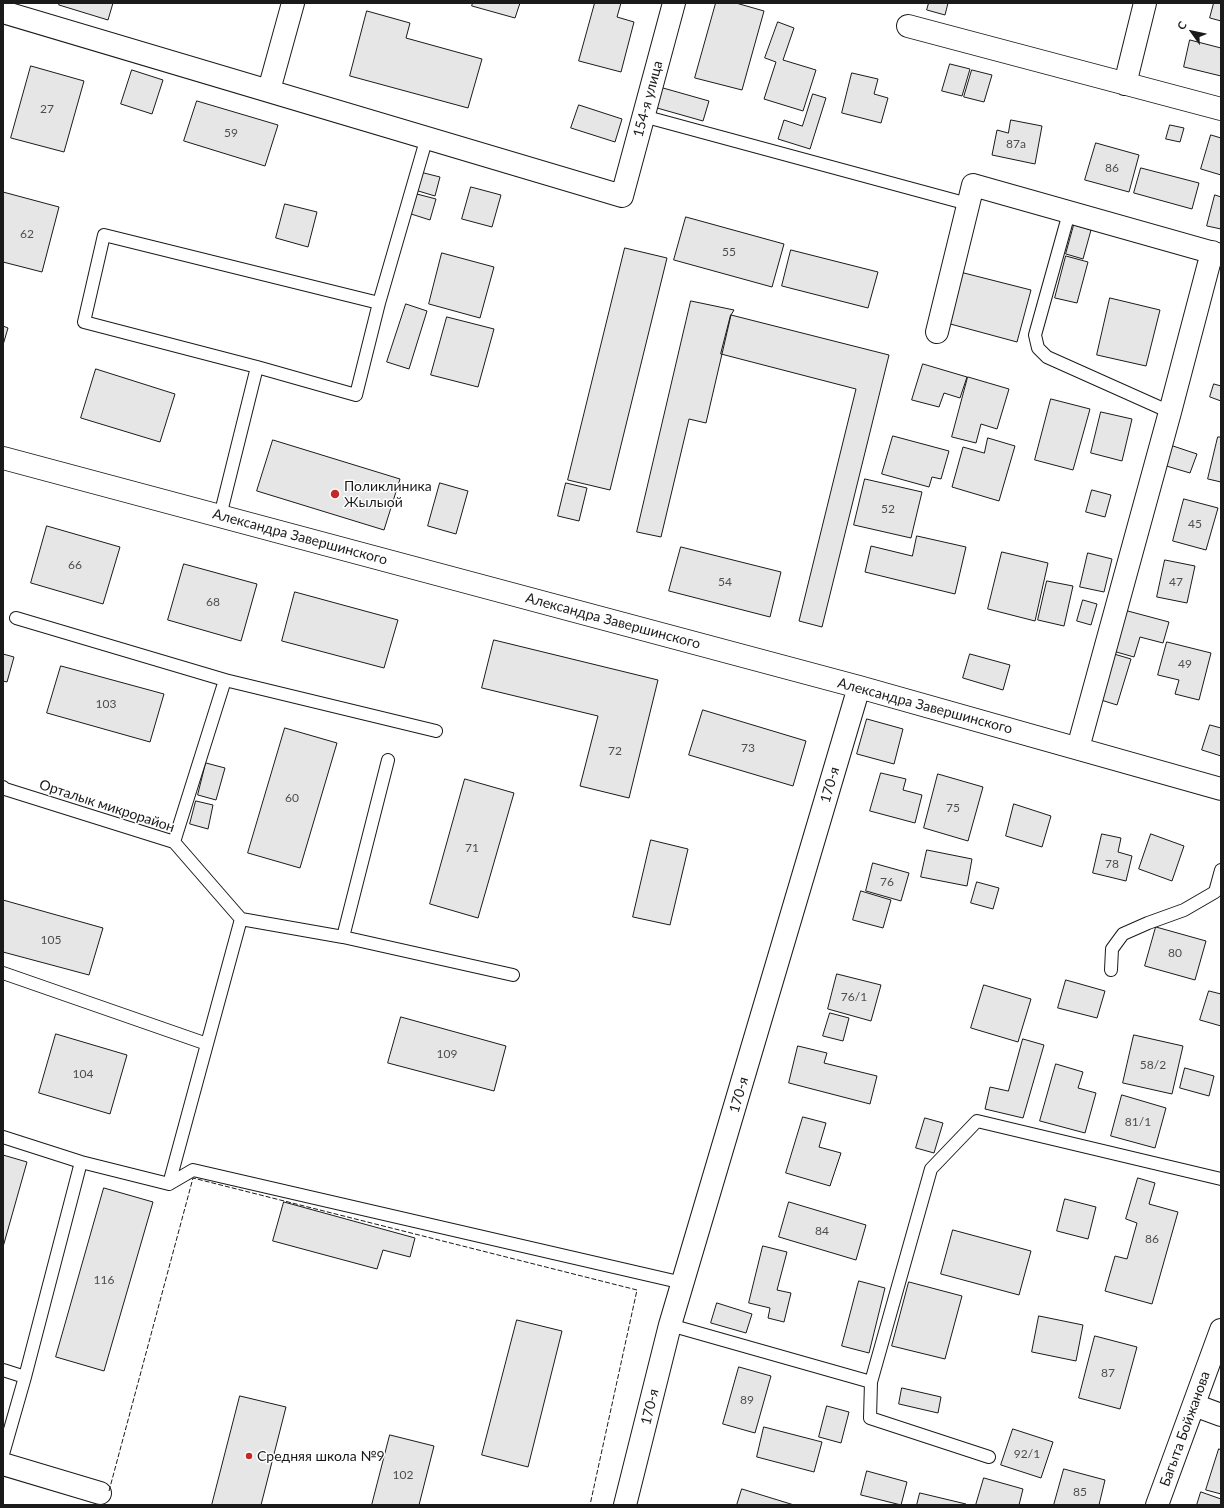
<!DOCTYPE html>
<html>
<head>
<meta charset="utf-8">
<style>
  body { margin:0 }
  #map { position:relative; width:1224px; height:1508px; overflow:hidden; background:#fff; font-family:Lato,sans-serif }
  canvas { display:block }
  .frame { position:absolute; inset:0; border:4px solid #1a1a1a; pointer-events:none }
  .north { position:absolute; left:1172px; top:12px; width:40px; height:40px; -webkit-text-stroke:3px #fff; paint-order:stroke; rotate:303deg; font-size:11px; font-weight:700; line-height:16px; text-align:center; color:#1a1a1a }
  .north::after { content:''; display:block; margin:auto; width:14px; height:18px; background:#1a1a1a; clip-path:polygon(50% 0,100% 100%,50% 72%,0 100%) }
</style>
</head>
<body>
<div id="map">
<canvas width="1224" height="1508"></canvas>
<div class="frame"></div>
<div class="north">С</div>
</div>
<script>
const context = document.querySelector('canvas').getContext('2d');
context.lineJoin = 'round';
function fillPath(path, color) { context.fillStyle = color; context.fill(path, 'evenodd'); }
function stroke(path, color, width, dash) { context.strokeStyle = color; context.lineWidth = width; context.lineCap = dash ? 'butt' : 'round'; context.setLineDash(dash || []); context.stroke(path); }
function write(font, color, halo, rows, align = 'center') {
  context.font = font + ' Lato,sans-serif'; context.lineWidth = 3; context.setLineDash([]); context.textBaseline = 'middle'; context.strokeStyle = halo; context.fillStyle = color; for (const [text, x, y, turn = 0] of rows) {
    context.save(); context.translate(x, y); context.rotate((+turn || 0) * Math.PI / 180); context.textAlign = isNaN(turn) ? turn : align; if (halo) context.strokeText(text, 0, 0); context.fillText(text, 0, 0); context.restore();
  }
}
const building = new Path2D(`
  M 60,3 L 113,3 L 108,20 L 59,5 Z
  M 473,3 L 520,3 L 515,18 L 472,6 Z
  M 595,3 L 621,3 L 617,17 L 634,22 L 621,72 L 579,61 Z
  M 716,3 L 736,3 L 764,11 L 742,90 L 695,78 Z
  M 929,3 L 948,3 L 945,15 L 927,10 Z
  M 1214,3 L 1221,3 L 1221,21 L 1210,18 Z
  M 367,11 L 410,23 L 406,38 L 482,59 L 468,108 L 350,76 Z
  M 778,22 L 794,28 L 783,60 L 816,70 L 803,111 L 764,99 L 776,62 L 765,58 Z
  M 1190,40 L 1221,48 L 1221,76 L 1184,67 Z
  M 950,64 L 970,69 L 962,96 L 942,91 Z
  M 31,66 L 84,81 L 64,152 L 11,138 Z
  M 132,70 L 163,80 L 152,114 L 121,104 Z
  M 972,70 L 992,75 L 984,102 L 964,97 Z
  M 852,73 L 878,79 L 874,94 L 888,98 L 881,123 L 842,113 Z
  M 656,86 L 709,101 L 703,121 L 650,106 Z
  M 813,94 L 826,98 L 810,149 L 778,139 L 784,120 L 802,126 Z
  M 197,101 L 278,125 L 265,166 L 184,141 Z
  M 579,105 L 622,119 L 615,142 L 571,128 Z
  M 1011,120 L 1042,126 L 1035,164 L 992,155 L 997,130 L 1008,133 Z
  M 1170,125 L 1184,128 L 1180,142 L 1166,139 Z
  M 1211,135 L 1221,138 L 1221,175 L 1201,169 Z
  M 1096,143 L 1139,155 L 1129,192 L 1085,180 Z
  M 1141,168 L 1199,183 L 1192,209 L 1134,193 Z
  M 420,172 L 440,177 L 435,196 L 415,190 Z
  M 471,187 L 501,195 L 492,227 L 462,219 Z
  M 3,192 L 59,207 L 42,272 L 3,262 Z
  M 413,193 L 436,199 L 430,220 L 408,213 Z
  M 1215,195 L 1221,197 L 1221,229 L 1207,226 Z
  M 285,204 L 317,212 L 308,247 L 276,238 Z
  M 686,217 L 784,244 L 772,287 L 674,260 Z
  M 1074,225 L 1091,230 L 1083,259 L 1066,254 Z
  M 625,248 L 667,258 L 610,490 L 568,480 Z
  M 791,250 L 878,272 L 868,308 L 782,286 Z
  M 442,253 L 494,267 L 480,318 L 429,304 Z
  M 1066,256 L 1088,262 L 1077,303 L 1055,298 Z
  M 956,271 L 1031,290 L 1017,342 L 943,322 Z
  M 1110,298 L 1160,310 L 1146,366 L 1097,355 Z
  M 691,301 L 734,310 L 731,315 L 706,423 L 689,419 L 661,537 L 637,532 Z
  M 406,304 L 427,311 L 409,369 L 387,362 Z
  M 731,315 L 889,355 L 822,627 L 799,621 L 856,389 L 721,354 Z
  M 447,317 L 494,329 L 478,387 L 431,375 Z
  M 3,326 L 8,328 L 3,345 Z
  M 923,364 L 967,377 L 960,398 L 944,393 L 939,407 L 912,400 Z
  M 96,369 L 175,394 L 160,442 L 81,418 Z
  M 968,377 L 1009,389 L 997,429 L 981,424 L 976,443 L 952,437 Z
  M 1214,384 L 1221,386 L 1221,401 L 1210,397 Z
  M 1051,399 L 1090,409 L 1073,470 L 1035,460 Z
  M 1101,412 L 1132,419 L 1122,461 L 1091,453 Z
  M 893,436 L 949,451 L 941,479 L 932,477 L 929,487 L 882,474 Z
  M 1218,437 L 1221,437 L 1221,482 L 1208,479 Z
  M 988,438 L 1015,446 L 999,501 L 952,487 L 963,447 L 984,453 Z
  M 273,440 L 400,479 L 384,530 L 257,491 Z
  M 1170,445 L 1197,454 L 1190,473 L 1163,465 Z
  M 865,479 L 922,492 L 911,538 L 854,525 Z
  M 440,483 L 468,491 L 456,534 L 428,526 Z
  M 566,483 L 587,488 L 579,521 L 558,516 Z
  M 1092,490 L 1111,495 L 1105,517 L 1086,512 Z
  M 1184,499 L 1218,508 L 1206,550 L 1173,541 Z
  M 47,526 L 120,547 L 103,604 L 31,583 Z
  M 917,536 L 966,547 L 955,594 L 865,572 L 871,546 L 912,556 Z
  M 681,547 L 781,572 L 770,617 L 669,591 Z
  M 1002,552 L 1048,563 L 1035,621 L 988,609 Z
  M 1088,553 L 1112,559 L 1104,592 L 1080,587 Z
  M 1165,560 L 1195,566 L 1187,603 L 1157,597 Z
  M 184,564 L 257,584 L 241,641 L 168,620 Z
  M 1047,581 L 1073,586 L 1064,626 L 1038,620 Z
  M 295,592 L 398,620 L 384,668 L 282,641 Z
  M 1083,600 L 1097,604 L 1091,625 L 1077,621 Z
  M 1124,610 L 1169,622 L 1163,643 L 1140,637 L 1134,657 L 1113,651 Z
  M 494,640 L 658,680 L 629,798 L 580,786 L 598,716 L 482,688 Z
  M 1167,642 L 1211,653 L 1199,700 L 1175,694 L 1179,680 L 1158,675 Z
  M 3,654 L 14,657 L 7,682 L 3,681 Z
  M 970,654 L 1010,665 L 1003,690 L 963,678 Z
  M 1114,654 L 1131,659 L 1117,705 L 1101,700 Z
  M 61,666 L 164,694 L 150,742 L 47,713 Z
  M 703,710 L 806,741 L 793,786 L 689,755 Z
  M 867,719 L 903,729 L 894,764 L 857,754 Z
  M 1210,725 L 1221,728 L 1221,756 L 1202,750 Z
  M 285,728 L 337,743 L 300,868 L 248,853 Z
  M 206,763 L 225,768 L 216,800 L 198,795 Z
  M 881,773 L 906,779 L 903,790 L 922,795 L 915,823 L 870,811 Z
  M 938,774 L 983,787 L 968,841 L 924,828 Z
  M 465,779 L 514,793 L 478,918 L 430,904 Z
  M 196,801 L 213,805 L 208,829 L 190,824 Z
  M 1014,804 L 1051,816 L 1042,847 L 1006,836 Z
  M 1102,834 L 1121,838 L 1118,852 L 1132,856 L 1126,881 L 1093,873 Z
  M 1151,834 L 1184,846 L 1172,881 L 1139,869 Z
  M 651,840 L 688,849 L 670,925 L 633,917 Z
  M 927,850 L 972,859 L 967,886 L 921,877 Z
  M 873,863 L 909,873 L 901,901 L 866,891 Z
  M 977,882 L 999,888 L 993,909 L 971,903 Z
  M 861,891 L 891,900 L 883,928 L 853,920 Z
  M 3,900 L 103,928 L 89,975 L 3,952 Z
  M 1156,927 L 1206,941 L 1195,980 L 1145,966 Z
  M 837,974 L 881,985 L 871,1021 L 828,1009 Z
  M 1066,980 L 1105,991 L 1097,1018 L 1058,1008 Z
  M 984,985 L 1031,999 L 1018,1042 L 971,1028 Z
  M 1209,991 L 1221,994 L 1221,1026 L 1200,1020 Z
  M 830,1013 L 849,1018 L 843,1041 L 823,1036 Z
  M 401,1017 L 506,1046 L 494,1091 L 388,1063 Z
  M 56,1034 L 127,1055 L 110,1114 L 39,1093 Z
  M 1134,1035 L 1183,1046 L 1172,1094 L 1123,1083 Z
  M 1023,1039 L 1044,1045 L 1023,1118 L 985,1109 L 990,1087 L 1008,1091 Z
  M 798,1046 L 827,1053 L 824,1063 L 877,1076 L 870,1104 L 789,1083 Z
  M 1056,1064 L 1083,1072 L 1078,1088 L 1096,1093 L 1085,1133 L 1040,1121 Z
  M 1185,1068 L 1214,1076 L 1209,1096 L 1180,1088 Z
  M 1122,1095 L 1166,1108 L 1155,1148 L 1111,1136 Z
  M 803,1117 L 826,1123 L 819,1147 L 841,1153 L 830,1186 L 786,1173 Z
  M 925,1118 L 943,1123 L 934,1153 L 916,1148 Z
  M 3,1155 L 27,1162 L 3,1247 Z
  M 1138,1178 L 1155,1183 L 1149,1204 L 1178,1212 L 1152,1304 L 1105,1291 L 1115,1256 L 1127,1259 L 1137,1223 L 1126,1219 Z
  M 104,1188 L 153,1202 L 104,1371 L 56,1357 Z
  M 1065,1199 L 1096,1207 L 1088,1239 L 1057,1231 Z
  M 284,1202 L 415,1238 L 410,1257 L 383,1250 L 377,1269 L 273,1241 Z
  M 789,1202 L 866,1225 L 856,1260 L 779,1237 Z
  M 953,1230 L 1031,1251 L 1019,1295 L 941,1274 Z
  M 763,1246 L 787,1252 L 777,1290 L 791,1293 L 784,1322 L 768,1318 L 770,1308 L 749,1303 Z
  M 859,1281 L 885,1288 L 869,1353 L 842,1346 Z
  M 909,1282 L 962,1296 L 945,1359 L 892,1346 Z
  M 717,1303 L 752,1314 L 746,1333 L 711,1323 Z
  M 1039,1316 L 1083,1325 L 1076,1361 L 1032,1352 Z
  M 517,1320 L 562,1331 L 528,1467 L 482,1455 Z
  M 1095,1336 L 1137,1347 L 1120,1409 L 1079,1398 Z
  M 739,1367 L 771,1376 L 755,1433 L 723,1424 Z
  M 902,1388 L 941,1397 L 938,1413 L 899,1404 Z
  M 240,1396 L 286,1407 L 261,1505 L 212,1505 Z
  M 827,1406 L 849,1412 L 841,1443 L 819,1437 Z
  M 764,1427 L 822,1442 L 814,1472 L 757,1457 Z
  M 1013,1429 L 1053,1442 L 1041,1478 L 1001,1465 Z
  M 390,1435 L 434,1446 L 419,1505 L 372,1505 Z
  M 1219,1449 L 1221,1450 L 1221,1494 L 1206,1490 Z
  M 1064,1469 L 1105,1480 L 1099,1505 L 1054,1505 Z
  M 867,1471 L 907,1482 L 901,1505 L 861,1495 Z
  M 984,1478 L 1023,1489 L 1019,1505 L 976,1505 Z
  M 742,1489 L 794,1505 L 737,1505 Z
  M 1201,1492 L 1221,1499 L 1221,1505 L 1197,1505 Z
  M 920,1493 L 966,1504 L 965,1505 L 917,1505 Z`);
fillPath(building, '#e6e6e6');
stroke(building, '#1a1a1a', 1);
const service = new Path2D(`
  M 643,116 L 968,204
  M 1069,213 L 1035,335 L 1038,348 L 1047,357 L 1170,412
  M 257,367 L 84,322 L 104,235 L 379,303
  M 220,516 L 257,367 L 356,395 L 379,303 L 427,137
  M 16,618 L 225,680 L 436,731
  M 3,787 L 5,789 L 174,842 L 241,919
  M 174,842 L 225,680
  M 343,937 L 388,760
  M 1111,970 L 1112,949 L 1123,934 L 1148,923 L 1184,910 L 1215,892 L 1221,870
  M 3,973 L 207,1044 L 169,1184 L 81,1162 L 3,1137
  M 207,1044 L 241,919 L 343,937 L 513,975
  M 169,1184 L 193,1170 L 683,1283
  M 670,1325 L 871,1382 L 931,1169 L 977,1121 L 1221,1179
  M 3,1370 L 25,1377
  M 871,1382 L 870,1418 L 989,1457
  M 3,1454 L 25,1377 L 81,1162`);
const minor = new Path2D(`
  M 3,12 L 622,196 L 674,3
  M 908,26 L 1221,109
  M 1125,84 L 1145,3
  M 269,90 L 293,3
  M 937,332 L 973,185 L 1221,255
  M 3,458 L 859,687 L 1221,789
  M 1078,748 L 1170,412 L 1212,252
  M 1194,1405 L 1221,1415
  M 3,1464 L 100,1493
  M 625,1505 L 670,1325 L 859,687
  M 1157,1505 L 1221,1330`);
stroke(service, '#1a1a1a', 14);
stroke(minor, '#1a1a1a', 24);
stroke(service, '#fff', 12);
stroke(minor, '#fff', 22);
stroke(new Path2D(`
  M 109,1491 L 193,1178 L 637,1290 L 590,1505`), '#1a1a1a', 1, [5, 2]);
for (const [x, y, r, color] of [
  [335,494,5,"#c62828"],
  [249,1456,4,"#c62828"]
]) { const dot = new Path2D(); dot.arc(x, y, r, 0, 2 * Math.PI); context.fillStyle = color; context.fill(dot); stroke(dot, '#fff', 1.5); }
write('12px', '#4d4d4d', null, [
  ["27",47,109],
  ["59",231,133],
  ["87а",1016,144],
  ["86",1112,168],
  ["62",27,234],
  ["55",729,252],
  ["52",888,509],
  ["45",1195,524],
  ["66",75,565],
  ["54",725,582],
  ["47",1176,582],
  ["68",213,602],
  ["49",1185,664],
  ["103",106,704],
  ["73",748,748],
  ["72",615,751],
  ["60",292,798],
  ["75",953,808],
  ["71",472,848],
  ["78",1112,864],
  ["76",887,882],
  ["105",51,940],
  ["80",1175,953],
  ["76/1",854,997],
  ["109",447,1054],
  ["58/2",1153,1065],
  ["104",83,1074],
  ["81/1",1138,1122],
  ["84",822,1231],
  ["86",1152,1239],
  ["116",104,1280],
  ["87",1108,1373],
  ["89",747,1400],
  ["92/1",1027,1454],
  ["102",403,1475],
  ["85",1080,1492]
]);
write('14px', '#1a1a1a', '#fff', [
  ["154-я улица",648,99,-75],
  ["Александра Завершинского",300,537,15],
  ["Александра Завершинского",613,621,15],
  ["Александра Завершинского",925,706,15],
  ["170-я",830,785,-74],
  ["Орталык микрорайон",107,806,18],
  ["170-я",739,1095,-74],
  ["170-я",650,1407,-76],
  ["Багыта Бойжанова",1185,1429,-70]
]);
write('14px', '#1a1a1a', '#fff', [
  ["Поликлиника",344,486],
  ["Жылыой",344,502],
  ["Средняя школа №9",257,1456]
], 'left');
</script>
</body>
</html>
